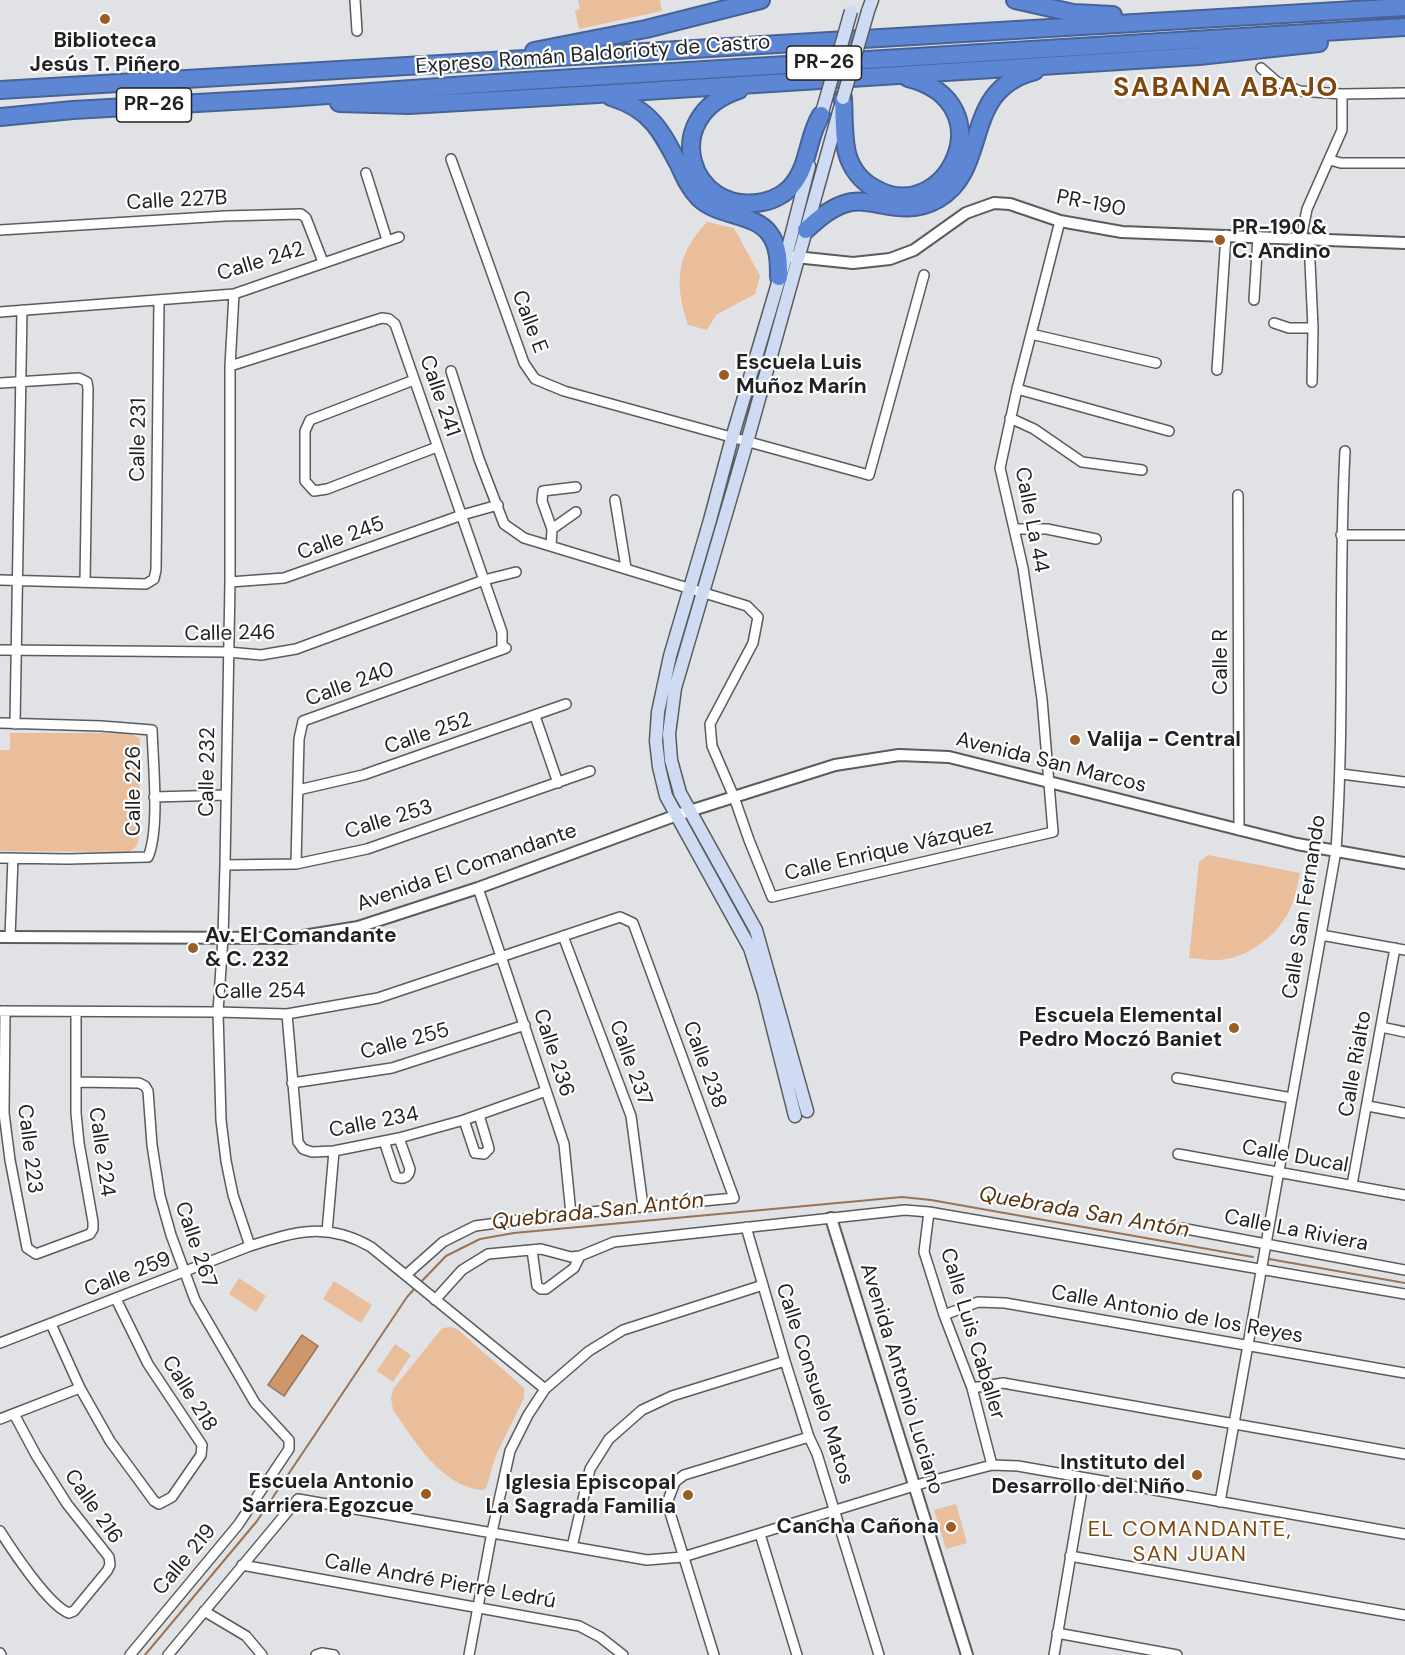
<!DOCTYPE html>
<html>
<head>
<meta charset="utf-8">
<style>
  body { margin:0 }
  canvas { display:block; background:#e0e2e5 }
</style>
</head>
<body>
<canvas width="1405" height="1655"></canvas>
<script>
const context = document.querySelector('canvas').getContext('2d');
context.lineJoin = 'round';
function fillPath(path, color) { context.fillStyle = color; context.fill(path, 'evenodd'); }
function stroke(path, color, width, dash) { context.strokeStyle = color; context.lineWidth = width; context.lineCap = dash ? 'butt' : 'round'; context.setLineDash(dash || []); context.stroke(path); }
function write(font, color, halo, rows, align = 'center') {
  context.font = font + ' "DM Sans",sans-serif'; context.lineWidth = 4.5; context.setLineDash([]); context.textBaseline = 'middle'; context.strokeStyle = halo; context.fillStyle = color; for (const [text, x, y, turn = 0] of rows) {
    context.save(); context.translate(x, y); context.rotate((+turn || 0) * Math.PI / 180); context.textAlign = isNaN(turn) ? turn : align; if (halo) context.strokeText(text, 0, 0); context.fillText(text, 0, 0); context.restore();
  }
}
fillPath(new Path2D(`
  M 578,0 L 660,0 L 662,11 L 579,29 L 575,11 L 580,9 Z
  M 707,222 L 734,228 L 760,276 L 755,294 L 716,315 L 707,330 L 688,325 C 674,283 676,255 707,222 Z
  M 10,733 L 128,733 L 140,738 L 139,834 C 138,844 137,849 127,852 L 0,851 L 0,750 L 10,750 Z
  M 1208,855 L 1300,873 C 1297,886 1295,901 1288,913 C 1277,934 1253,953 1231,958 C 1217,962 1203,959 1189,958 L 1199,862 Z
  M 239,1278 L 266,1296 L 256,1312 L 229,1294 Z
  M 334,1281 L 372,1305 L 361,1323 L 323,1299 Z
  M 451,1327 L 457,1329 L 524,1388 L 524,1398 L 496,1455 L 486,1488 L 483,1490 C 441,1487 415,1441 393,1410 L 391,1398 L 393,1389 L 439,1332 L 443,1328 Z
  M 395,1344 L 411,1355 L 393,1382 L 377,1371 Z
  M 956,1504 L 967,1543 L 946,1549 L 934,1510 Z`), '#eabe9b');
const water = new Path2D(`
  M 302,1335 L 318,1346 L 284,1396 L 268,1385 Z`);
fillPath(water, '#cd976b');
stroke(water, '#997355', 1.5);
stroke(new Path2D(`
  M 1269,1259 L 1405,1283
  M 420,1283 L 446,1256 L 480,1239 L 514,1233 L 902,1197 L 931,1200 L 1253,1257
  M 145,1655 L 257,1521 L 407,1297 L 416,1287`), '#997355', 2);
const minor = new Path2D(`
  M 355,0 L 357,31
  M 1261,68 L 1277,82 L 1300,91 L 1342,94 L 1405,93
  M 451,159 L 524,363 L 535,379 L 564,391 L 869,475 L 924,275
  M 1330,160 L 1341,163 L 1405,163
  M 366,173 L 387,240
  M 0,230 L 225,216 L 301,214 L 306,218 L 323,262
  M 1301,239 L 1307,209 L 1342,130 L 1342,94
  M 1309,240 L 1313,328 L 1312,382
  M 234,294 L 230,366 L 230,582 L 225,865 L 223,937 L 218,1012 L 221,1120 L 226,1161 L 233,1195 L 250,1246
  M 1254,300 L 1258,236
  M 0,312 L 234,294 L 399,237
  M 1274,323 L 1289,328 L 1313,328
  M 1031,334 L 1156,363
  M 230,366 L 382,318 L 389,319 L 395,324 L 502,632 L 502,646 L 506,648 L 303,721 L 299,739 L 296,864
  M 1217,370 L 1226,235
  M 451,371 L 479,459 L 504,524 L 524,538 L 747,606 L 758,617 L 753,643 L 710,724 L 712,746 L 734,797 L 749,840 L 772,897 L 1053,832 L 1042,699 L 1032,629 L 1023,568 L 1000,468 L 1017,389 L 1060,221
  M 414,380 L 310,420 L 305,431 L 305,481 L 314,491 L 327,489 L 437,447
  M 0,383 L 79,378 L 87,382 L 88,389 L 85,582
  M 1017,389 L 1169,431
  M 1010,418 L 1034,429 L 1082,462 L 1142,470
  M 1238,495 L 1239,830
  M 615,500 L 626,568
  M 552,529 L 576,512
  M 1015,529 L 1047,529 L 1096,539
  M 1341,535 L 1405,535
  M 551,546 L 552,529 L 542,501 L 543,491 L 576,487
  M 0,580 L 146,584 L 154,579 L 156,570 L 159,300
  M 230,582 L 284,578 L 462,515 L 498,505
  M 0,650 L 228,652 L 261,655 L 296,649 L 484,580 L 516,572
  M 535,716 L 558,783
  M 0,723 L 101,726 L 152,730 C 153,762 160,830 148,857 L 68,859 L 0,858
  M 15,724 L 22,310
  M 1341,774 L 1405,782
  M 298,790 L 363,775 L 566,704
  M 154,797 L 226,795
  M 225,865 L 296,864 L 367,849 L 590,771
  M 478,888 L 564,1144 L 571,1214
  M 1321,935 L 1405,950
  M 563,936 L 631,1116 L 643,1206
  M 10,937 L 13,858
  M 0,1011 L 218,1012 L 287,1014 L 378,998 L 620,917 L 633,923 L 734,1198 L 549,1216 L 475,1226 L 443,1242 L 407,1274
  M 5,1011 L 4,1113 L 10,1160 L 27,1248 L 36,1254 L 90,1234 L 93,1229 L 93,1222 L 79,1143 L 76,1113 L 76,1012
  M 287,1014 L 298,1142 L 303,1149 L 312,1152 L 334,1151 L 399,1138 L 464,1120 L 546,1091
  M 1381,1027 L 1405,1032
  M 1177,1078 L 1292,1098
  M 76,1082 L 139,1083 L 145,1086 L 148,1091 L 152,1145 L 160,1196 L 171,1235 L 195,1300 L 255,1403 L 289,1440 L 289,1449 L 238,1525 L 130,1655
  M 292,1083 L 392,1068 L 525,1025
  M 1368,1106 L 1405,1113
  M 464,1120 L 475,1153 L 484,1154 L 489,1149 L 488,1145 L 479,1115
  M 384,1141 L 396,1177 C 404,1180 409,1177 410,1169 L 399,1138
  M 1178,1154 L 1405,1195
  M 1352,1185 L 1395,948
  M 929,1212 L 924,1252 L 944,1315 L 972,1388 L 992,1465
  M 746,1227 L 785,1361 L 809,1437 L 817,1454 L 879,1655
  M 1181,1228 L 1405,1270
  M 327,1232 L 334,1151
  M 532,1250 L 537,1286 L 541,1289 L 546,1289 L 574,1268 L 580,1256 L 614,1242 L 905,1210 L 929,1212 L 1405,1294
  M 435,1300 L 462,1270 L 488,1254 L 541,1249 L 571,1257 L 580,1256
  M 944,1315 L 978,1302 L 1005,1303 L 1405,1373
  M 51,1324 L 80,1388 L 110,1441 L 154,1501 L 159,1504 L 172,1497 L 201,1455 L 202,1445 L 148,1364 L 116,1299
  M 0,1343 L 250,1246 C 296,1231 327,1222 371,1247 L 545,1389
  M 972,1388 L 1003,1383 L 1405,1454
  M 0,1419 L 80,1388
  M 1220,1502 L 1336,851 C 1345,718 1338,584 1345,451
  M 0,1531 C 12,1550 49,1606 69,1613 L 74,1611 L 107,1571 L 110,1565 L 109,1557 L 67,1504 L 36,1455 L 14,1414
  M 760,1534 L 797,1655
  M 572,1547 L 590,1469 L 609,1439 L 642,1410 L 672,1396 L 785,1361
  M 1070,1556 L 1405,1615
  M 242,1565 L 579,1626 L 600,1637 L 623,1655
  M 204,1611 L 246,1636 L 262,1655
  M 1057,1633 L 1177,1655
  M 0,1653 L 1,1655
  M 168,1655 L 298,1499 L 647,1560 L 683,1557 L 927,1482 L 992,1465 L 1018,1466 L 1405,1534
  M 316,1655 L 322,1653 L 334,1655
  M 469,1655 L 492,1532 L 510,1451 L 528,1415 L 545,1389 L 589,1351 L 623,1330 L 763,1285
  M 714,1655 L 667,1503 L 675,1482 L 684,1475 L 809,1437
  M 1054,1655 L 1084,1478`);
const tertiary = new Path2D(`
  M 786,256 L 853,263 L 890,259 L 914,250 L 966,213 L 994,203 L 1010,204 L 1060,221 L 1122,232 L 1405,243
  M 0,937 L 291,938 L 358,927 L 478,888 L 677,815 L 835,765 L 899,755 L 949,757 L 1297,844 L 1405,863
  M 831,1218 L 967,1655`);
const secondary = new Path2D(`
  M 868,11 L 872,0
  M 819,123 L 827,95
  M 807,1111 L 756,930 L 680,793 L 671,760 L 669,734 L 675,688 L 747,442 L 840,108
  M 795,1116 L 764,993 L 750,948 L 666,796 L 659,767 L 656,741 L 658,712 L 670,656 L 710,520 L 732,438 L 786,256 L 809,166`);
const motorway = new Path2D(`
  M 1015,0 L 1073,13 L 1113,15
  M 534,51 L 646,29 L 761,0
  M 0,90 L 1405,7
  M 739,90 C 658,116 689,217 763,202 C 774,200 787,193 794,183 C 809,164 808,135 821,115
  M 611,97 C 651,109 662,132 680,167 C 685,178 690,189 699,198 C 719,217 754,213 769,233 C 779,246 779,262 779,277
  M 843,98 C 844,116 843,136 847,153 C 851,168 861,181 874,188 C 945,230 1008,103 908,78
  M 339,103 L 409,105 L 598,94 L 1199,56 L 1319,43
  M 0,117 L 73,110 L 286,98 L 509,82 L 1405,27
  M 806,230 C 817,220 829,209 844,204 C 872,194 901,220 938,199 C 991,168 960,90 1035,71`);
stroke(minor, '#595b5d', 12);
stroke(tertiary, '#595b5d', 14);
stroke(secondary, '#595b5d', 15);
stroke(motorway, '#476395', 20);
stroke(minor, '#fff', 9);
stroke(tertiary, '#fff', 10);
stroke(secondary, '#cedbf2', 12);
stroke(motorway, '#5d87d4', 16);
const secondaryBridge = new Path2D(`
  M 827,95 L 851,11
  M 843,98 L 868,11`);
stroke(secondaryBridge, '#595b5d', 15, []);
stroke(secondaryBridge, '#cedbf2', 12);
for (const [x, y, r, color] of [
  [105,19,6,"#9b5d22"],
  [1220,240,6,"#9b5d22"],
  [724,375,6,"#9b5d22"],
  [1075,740,6,"#9b5d22"],
  [193,948,6,"#9b5d22"],
  [1234,1028,6,"#9b5d22"],
  [1197,1475,6,"#9b5d22"],
  [426,1494,6,"#9b5d22"],
  [688,1495,6,"#9b5d22"],
  [951,1527,6,"#9b5d22"]
]) { const dot = new Path2D(); dot.arc(x, y, r, 0, 2 * Math.PI); context.fillStyle = color; context.fill(dot); stroke(dot, '#fff', 2); }
for (const [x, y, w] of [
  [824,63,75],
  [154,105,75]
]) { const box = new Path2D(); box.roundRect(x - w / 2, y - 17, w, 34, 4.5); context.fillStyle = '#fff'; context.fill(box); stroke(box, '#1f2021', 1.5); }
write('bold 20px', '#1f2021', null, [
  ["PR-26",824,63],
  ["PR-26",154,105]
]);
write('bold 21px', '#1f2021', '#fff', [
  ["Biblioteca",105,41,"center"],
  ["Jesús T. Piñero",105,65,"center"],
  ["PR-190 &",1232,228,"left"],
  ["C. Andino",1232,252,"left"],
  ["Escuela Luis",736,363,"left"],
  ["Muñoz Marín",736,387,"left"],
  ["Valija - Central",1087,740,"left"],
  ["Av. El Comandante",205,936,"left"],
  ["& C. 232",205,960,"left"],
  ["Escuela Elemental",1222,1016],
  ["Pedro Moczó Baniet",1222,1040],
  ["Instituto del",1185,1463],
  ["Desarrollo del Niño",1185,1487],
  ["Escuela Antonio",414,1482],
  ["Sarriera Egozcue",414,1506],
  ["Iglesia Episcopal",676,1483],
  ["La Sagrada Familia",676,1507],
  ["Cancha Cañona",939,1527]
], 'right');
write('21px', '#1f2021', '#fff', [
  ["Expreso Román Baldorioty de Castro",593,55,-4],
  ["Calle 227B",177,201,-3],
  ["PR-190",1091,204,11],
  ["Calle 242",261,262,-17],
  ["Calle E",529,322,69],
  ["Calle 241",439,396,71],
  ["Calle 231",139,440,-89],
  ["Calle La 44",1031,520,79],
  ["Calle 245",341,539,-20],
  ["Calle 246",230,634,-1],
  ["Calle R",1221,662,-90],
  ["Calle 240",350,685,-20],
  ["Calle 252",428,734,-19],
  ["Avenida San Marcos",1051,763,14],
  ["Calle 232",208,772,-89],
  ["Calle 226",134,791,-90],
  ["Calle 253",389,820,-17],
  ["Calle Enrique Vázquez",889,851,-13],
  ["Avenida El Comandante",467,868,-19],
  ["Calle San Fernando",1305,907,-81],
  ["Calle 254",260,992,-1],
  ["Calle 255",405,1042,-15],
  ["Calle 236",553,1053,72],
  ["Calle 237",630,1063,70],
  ["Calle Rialto",1356,1064,-80],
  ["Calle 238",704,1065,70],
  ["Calle 234",374,1123,-11],
  ["Calle 223",29,1149,83],
  ["Calle 224",101,1152,82],
  ["Calle Ducal",1295,1157,10],
  ["Calle La Riviera",1296,1231,11],
  ["Calle 267",195,1245,71],
  ["Calle 259",128,1275,-21],
  ["Calle Antonio de los Reyes",1177,1315,10],
  ["Calle Luis Caballer",972,1334,73],
  ["Avenida Antonio Luciano",901,1379,73],
  ["Calle Consuelo Matos",814,1384,72],
  ["Calle 218",189,1394,58],
  ["Calle 216",93,1507,55],
  ["Calle 219",185,1560,-50],
  ["Calle André Pierre Ledrú",440,1582,10]
]);
write('italic 22px', '#583311', '#fff', [
  ["Quebrada San Antón",598,1212,-6],
  ["Quebrada San Antón",1084,1213,10]
]);
context.letterSpacing = '1.5px';
write('22px', '#7e470e', '#fff', [
  ["EL COMANDANTE,",1190,1530],
  ["SAN JUAN",1190,1555]
]);
context.letterSpacing = '0px';
context.letterSpacing = '1.5px';
write('bold 27px', '#7e470e', '#fff', [
  ["SABANA ABAJO",1226,89]
]);
context.letterSpacing = '0px';
</script>
</body>
</html>
